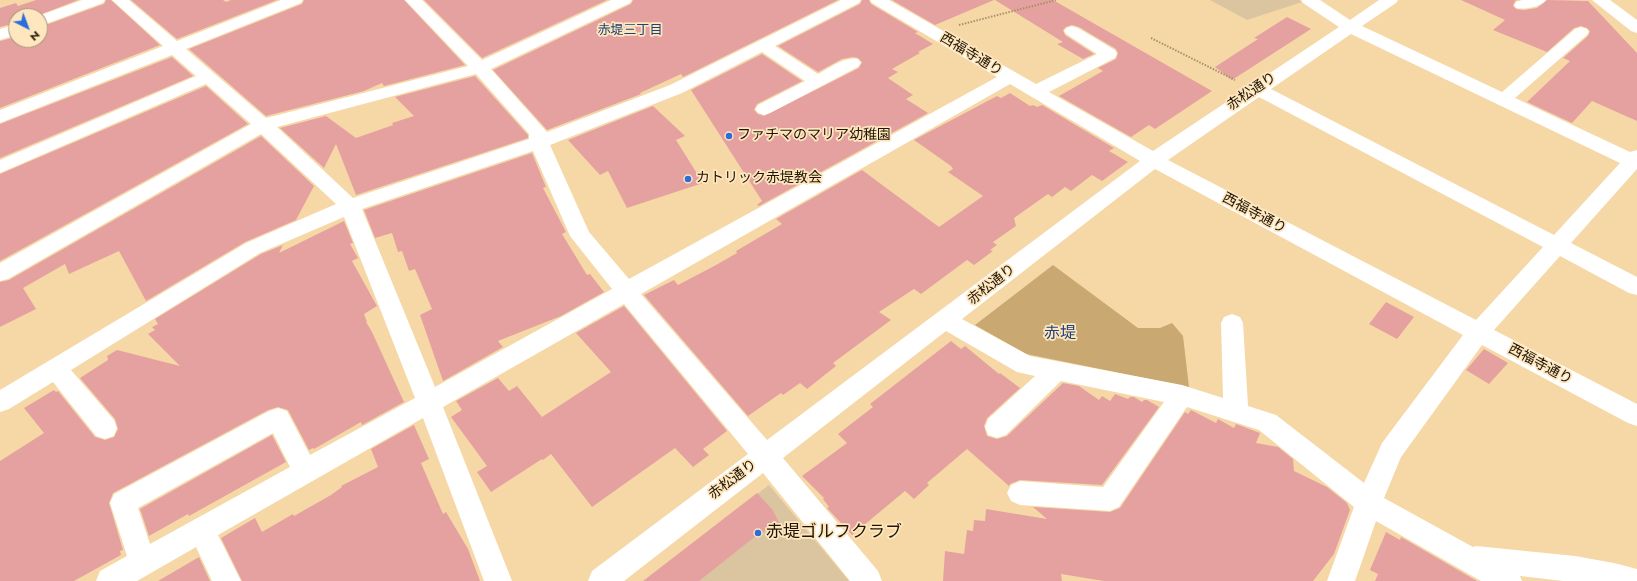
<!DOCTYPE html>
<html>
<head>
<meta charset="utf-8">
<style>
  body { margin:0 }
  #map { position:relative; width:1637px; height:581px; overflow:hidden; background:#f6d8a7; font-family:Jost,sans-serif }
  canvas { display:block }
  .north { position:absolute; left:8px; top:8px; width:40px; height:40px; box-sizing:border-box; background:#fee6bf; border:1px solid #a59274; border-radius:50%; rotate:138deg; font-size:11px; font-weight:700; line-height:16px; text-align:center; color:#201503 }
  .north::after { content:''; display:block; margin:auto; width:14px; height:18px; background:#2c6dda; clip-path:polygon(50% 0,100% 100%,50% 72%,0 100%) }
</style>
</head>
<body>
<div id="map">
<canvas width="1637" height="581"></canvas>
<div class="north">N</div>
</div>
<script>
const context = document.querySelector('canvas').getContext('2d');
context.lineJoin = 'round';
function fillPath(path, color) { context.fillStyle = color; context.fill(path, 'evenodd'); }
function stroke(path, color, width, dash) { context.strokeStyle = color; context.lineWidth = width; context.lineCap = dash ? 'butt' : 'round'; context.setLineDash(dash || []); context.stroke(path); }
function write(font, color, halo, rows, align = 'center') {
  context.font = font + ' Jost,"Noto Sans JP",sans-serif'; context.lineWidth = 3.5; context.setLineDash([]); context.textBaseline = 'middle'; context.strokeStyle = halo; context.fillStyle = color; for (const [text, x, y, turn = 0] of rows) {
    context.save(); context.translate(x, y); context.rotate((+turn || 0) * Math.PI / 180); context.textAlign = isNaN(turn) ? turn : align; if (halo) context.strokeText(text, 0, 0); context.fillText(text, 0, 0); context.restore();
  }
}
fillPath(new Path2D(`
  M 1210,0 L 1299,0 L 1302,2 L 1247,20 Z
  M 769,485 L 849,581 L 644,581 Z`), '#dbc5a1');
fillPath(new Path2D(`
  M 1053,265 L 1138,328 L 1160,328 L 1172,323 L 1183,336 L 1189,387 L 1026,354 L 975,325 Z`), '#c9a871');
fillPath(new Path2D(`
  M 36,0 L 78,0 L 37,16 L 16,16 L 16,23 L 0,27 L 0,8 L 16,3 L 18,6 Z
  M 106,0 L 111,0 L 160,45 L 0,108 L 0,41 L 16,37 L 16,40 L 40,40 L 40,27 L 104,4 Z
  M 131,0 L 223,0 L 226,2 L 231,0 L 277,0 L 177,39 Z
  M 304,0 L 404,0 L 465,65 L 384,86 L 382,83 L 364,91 L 266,116 L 189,49 L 302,4 Z
  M 424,0 L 607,0 L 482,58 Z
  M 633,0 L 838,0 L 683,77 L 681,74 L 640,93 L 641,94 L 547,130 L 493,70 L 631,4 Z
  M 862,0 L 869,0 L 871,4 L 918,32 L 915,33 L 933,44 L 918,52 L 920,53 L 892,69 L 898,72 L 888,78 L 913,95 L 906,99 L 928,113 L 759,206 L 757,205 L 762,201 L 691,90 L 762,54 L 802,81 L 757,104 L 754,110 L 758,114 L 764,116 L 859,68 L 862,62 L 858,58 L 853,57 L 842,59 L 818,72 L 778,46 L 860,4 Z
  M 892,0 L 994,0 L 935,25 Z
  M 995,0 L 1053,0 L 1212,91 L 1155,129 L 1149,125 L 1131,137 L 1059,96 L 1103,71 L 1098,68 L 1116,59 L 1118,53 L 1116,49 L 1079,27 L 1072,25 L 1066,27 L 1063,30 L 1065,35 L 1094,54 L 1083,59 L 1057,44 L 1063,42 Z
  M 1461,0 L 1517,0 L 1515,1 L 1513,6 L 1516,9 L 1524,10 L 1537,8 L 1547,0 L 1588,1 L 1637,53 L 1637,121 L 1592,101 L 1572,123 L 1527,102 L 1570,61 L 1563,58 L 1588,36 L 1590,31 L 1587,28 L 1581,26 L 1574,28 L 1547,52 L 1493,30 L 1505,20 Z
  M 1287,17 L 1311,29 L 1232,80 L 1215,67 L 1258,39 L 1254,38 Z
  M 172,57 L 193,76 L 0,158 L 0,124 Z
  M 475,76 L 528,135 L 528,138 L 356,195 L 336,144 L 324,168 L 280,128 L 326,116 L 356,138 L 393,125 L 392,123 L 414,116 L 395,97 Z
  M 206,86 L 248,124 L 0,261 L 0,174 Z
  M 1010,93 L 1030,106 L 1033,105 L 1037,107 L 1042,105 L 1114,148 L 1109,151 L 1128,162 L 1102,181 L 1092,175 L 1071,191 L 1065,187 L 1052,197 L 1048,194 L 1014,218 L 1016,226 L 993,242 L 997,245 L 990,250 L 993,251 L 974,265 L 967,260 L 921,294 L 914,289 L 879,312 L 891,320 L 833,363 L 836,366 L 807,389 L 800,383 L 783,395 L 781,393 L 748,416 L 644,295 L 674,280 L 678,285 L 716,265 L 737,253 L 736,251 L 782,224 L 776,219 L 862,170 L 939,227 L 983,196 L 948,172 L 953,169 L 951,166 L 914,140 L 997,96 L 1001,98 Z
  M 653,106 L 685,136 L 676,140 L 703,183 L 627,208 L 608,171 L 600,175 L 568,140 Z
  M 261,136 L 314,186 L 296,220 L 245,242 L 146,301 L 119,251 L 69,274 L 65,264 L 23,288 L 36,309 L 0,327 L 0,282 L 9,280 Z
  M 532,153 L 546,187 L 543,188 L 566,232 L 562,234 L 587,275 L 590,274 L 604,292 L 561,316 L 498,341 L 503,347 L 443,381 L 420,315 L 432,309 L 415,269 L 409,271 L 402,251 L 398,252 L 392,233 L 375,238 L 364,210 Z
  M 344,221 L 353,243 L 350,244 L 358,258 L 352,261 L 377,306 L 364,314 L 367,322 L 366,322 L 372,332 L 404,402 L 362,425 L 361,422 L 314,449 L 313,448 L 309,450 L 288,410 L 278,407 L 268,410 L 113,493 L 109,503 L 123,550 L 120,551 L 121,555 L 74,581 L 0,581 L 0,461 L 44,433 L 24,408 L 54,390 L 56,392 L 58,391 L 95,437 L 105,440 L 114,437 L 118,429 L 115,419 L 80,378 L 108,360 L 107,356 L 117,350 L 180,366 L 148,334 L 155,330 L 152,327 L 158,324 L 155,319 L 261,254 L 283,245 L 279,253 Z
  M 1386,302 L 1414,317 L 1397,339 L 1369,324 Z
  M 624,306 L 727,431 L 703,449 L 709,455 L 693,467 L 675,448 L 592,507 L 551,454 L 543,460 L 542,459 L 491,492 L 477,472 L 487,466 L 451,417 L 462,410 L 456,401 L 498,378 L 509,391 L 517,386 L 542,417 L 611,372 L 576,333 Z
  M 951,341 L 961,349 L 965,346 L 999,374 L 1000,373 L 1020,388 L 987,418 L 984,426 L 987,436 L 997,439 L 1007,436 L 1063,383 L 1079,386 L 1099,400 L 1102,396 L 1110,401 L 1115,394 L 1128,399 L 1130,397 L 1134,397 L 1142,402 L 1144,400 L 1147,400 L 1159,407 L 1102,485 L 1020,480 L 1010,484 L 1009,486 L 967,449 L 927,483 L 929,485 L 914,499 L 905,491 L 852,535 L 827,508 L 829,507 L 823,499 L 824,498 L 802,476 L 847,443 L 838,434 L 873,407 L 870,404 Z
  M 1484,349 L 1508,363 L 1489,384 L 1466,370 Z
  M 1191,410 L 1216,423 L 1218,419 L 1234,428 L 1236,424 L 1260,433 L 1256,443 L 1278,447 L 1293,459 L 1294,471 L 1327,487 L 1347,503 L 1350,510 L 1334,554 L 1313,581 L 1104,581 L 1061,574 L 1062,581 L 943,581 L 945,551 L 964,554 L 967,530 L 973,531 L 974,520 L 985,521 L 986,509 L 1047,519 L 1033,507 L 1110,512 L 1120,508 L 1185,412 L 1188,414 Z
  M 414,425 L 429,459 L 421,463 L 443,514 L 446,512 L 468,549 L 480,581 L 242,581 L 221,538 L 255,518 L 262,532 L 293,514 L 294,516 L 331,495 L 342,487 L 341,486 L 378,467 L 371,449 Z
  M 272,435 L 286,462 L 189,516 L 188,514 L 149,536 L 140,509 Z
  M 757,493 L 772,509 L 780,524 L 757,535 L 699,581 L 643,581 Z
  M 1386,532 L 1400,540 L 1401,537 L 1477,581 L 1375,581 L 1378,574 L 1370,570 Z
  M 199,557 L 210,581 L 158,581 Z`), '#e5a1a0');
stroke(new Path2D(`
  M 959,25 L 1056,0
  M 1151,38 L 1235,80`), '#a6906a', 2, [1.5, 1.5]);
fillPath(new Path2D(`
  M 82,0 L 105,0 L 103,3 L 40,26 L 40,16 L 38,16 Z
  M 112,0 L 129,0 L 177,41 L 281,0 L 303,0 L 301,3 L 186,49 L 266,118 L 468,66 L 405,0 L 422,0 L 482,60 L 611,0 L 632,0 L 630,3 L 491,69 L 547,132 L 670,85 L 841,0 L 861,0 L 859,3 L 775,46 L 818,74 C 830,68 844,56 858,59 L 861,63 L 858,67 L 770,113 L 764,115 L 758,113 L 755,109 L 758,105 L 805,81 L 762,52 L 682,93 L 550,145 L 589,232 L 629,279 L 997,77 L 872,3 L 870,0 L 889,0 L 1036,84 L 1097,54 L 1066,34 L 1064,31 L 1066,28 L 1072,26 L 1078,28 L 1115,50 L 1117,54 L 1115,58 L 1049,92 L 1153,151 L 1339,27 L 1303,3 L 1301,0 L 1320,0 L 1350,20 L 1379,0 L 1398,0 L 1396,3 L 1362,26 L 1502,92 L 1575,29 L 1581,27 L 1587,29 L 1589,32 L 1587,35 L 1515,98 L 1630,152 L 1637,150 L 1637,169 L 1571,243 L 1637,277 L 1637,295 L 1629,293 L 1560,256 L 1494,330 L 1637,404 L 1637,426 L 1628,423 L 1482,345 L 1401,457 L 1384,498 L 1473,547 L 1476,546 L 1575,556 L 1614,563 L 1637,569 L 1637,581 L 1563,581 L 1520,576 L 1522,581 L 1481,581 L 1376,521 L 1355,581 L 1327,581 L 1354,507 L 1259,430 L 1187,407 L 1119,507 L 1110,511 L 1020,505 L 1011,501 L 1007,493 L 1011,485 L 1020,481 L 1103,487 L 1164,402 L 1061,381 L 1006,435 L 997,438 L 988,435 L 985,427 L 988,419 L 1035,376 L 1017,372 L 946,331 L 783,458 L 878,571 L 882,581 L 850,581 L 763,473 L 624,581 L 588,581 L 592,571 L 748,454 L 624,304 L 443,407 L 512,581 L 484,581 L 423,418 L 218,535 L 241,581 L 212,581 L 196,547 L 137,581 L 96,581 L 100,571 L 127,556 L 110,503 L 114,494 L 269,411 L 278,408 L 287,411 L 310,455 L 415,398 L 344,217 L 260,253 L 71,370 L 114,420 L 117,428 L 114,436 L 105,439 L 96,436 L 53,382 L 9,409 L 0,412 L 0,390 L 246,243 L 336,204 L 261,134 L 8,279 L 0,281 L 0,263 L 251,124 L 206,84 L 0,173 L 0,160 L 196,76 L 172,55 L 0,123 L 0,110 L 163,46 ZM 1351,34 L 1620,163 L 1554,235 L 1271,89 ZM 476,74 L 529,134 L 529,139 L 353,198 L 277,127 ZM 1010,84 L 1140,161 L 767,440 L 641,294 ZM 1259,97 L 1543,247 L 1476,320 L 1168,160 ZM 533,151 L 570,236 L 612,289 L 435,387 L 362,209 ZM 1155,169 L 1463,335 L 1382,443 L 1364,483 L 1276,415 L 1248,406 L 1243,323 L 1240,317 L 1232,314 L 1224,317 L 1221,323 L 1223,398 L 1182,385 L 1030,356 L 962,319 ZM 273,433 L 290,467 L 150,544 L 138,508 Z
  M 1522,0 L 1546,0 C 1541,7 1525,10 1516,8 L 1514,5 L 1516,2 Z
  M 1592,0 L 1610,0 L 1637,20 L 1637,33 L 1631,31 Z
  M 16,24 L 16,35 L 0,40 L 0,29 Z`), '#fff');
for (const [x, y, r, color] of [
  [729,136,4,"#2c6dda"],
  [688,179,4,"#2c6dda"],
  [758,533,4,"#2c6dda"]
]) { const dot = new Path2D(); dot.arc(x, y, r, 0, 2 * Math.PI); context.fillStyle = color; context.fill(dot); stroke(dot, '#fee6bf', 1.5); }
write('13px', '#204076', '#fee6bf', [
  ["赤堤三丁目",630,31]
]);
write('14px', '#201503', '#fee6bf', [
  ["西福寺通り",971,55,31],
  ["赤松通り",1252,92,-34],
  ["西福寺通り",1254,214,28],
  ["赤松通り",992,285,-38],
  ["西福寺通り",1540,365,28],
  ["赤松通り",733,480,-37]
]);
write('14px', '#201503', '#fee6bf', [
  ["ファチマのマリア幼稚園",737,136],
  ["カトリック赤堤教会",696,179]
], 'left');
write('16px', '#204076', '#fee6bf', [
  ["赤堤",1060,334]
]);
write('17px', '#201503', '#fee6bf', [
  ["赤堤ゴルフクラブ",766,533]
], 'left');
</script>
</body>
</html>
